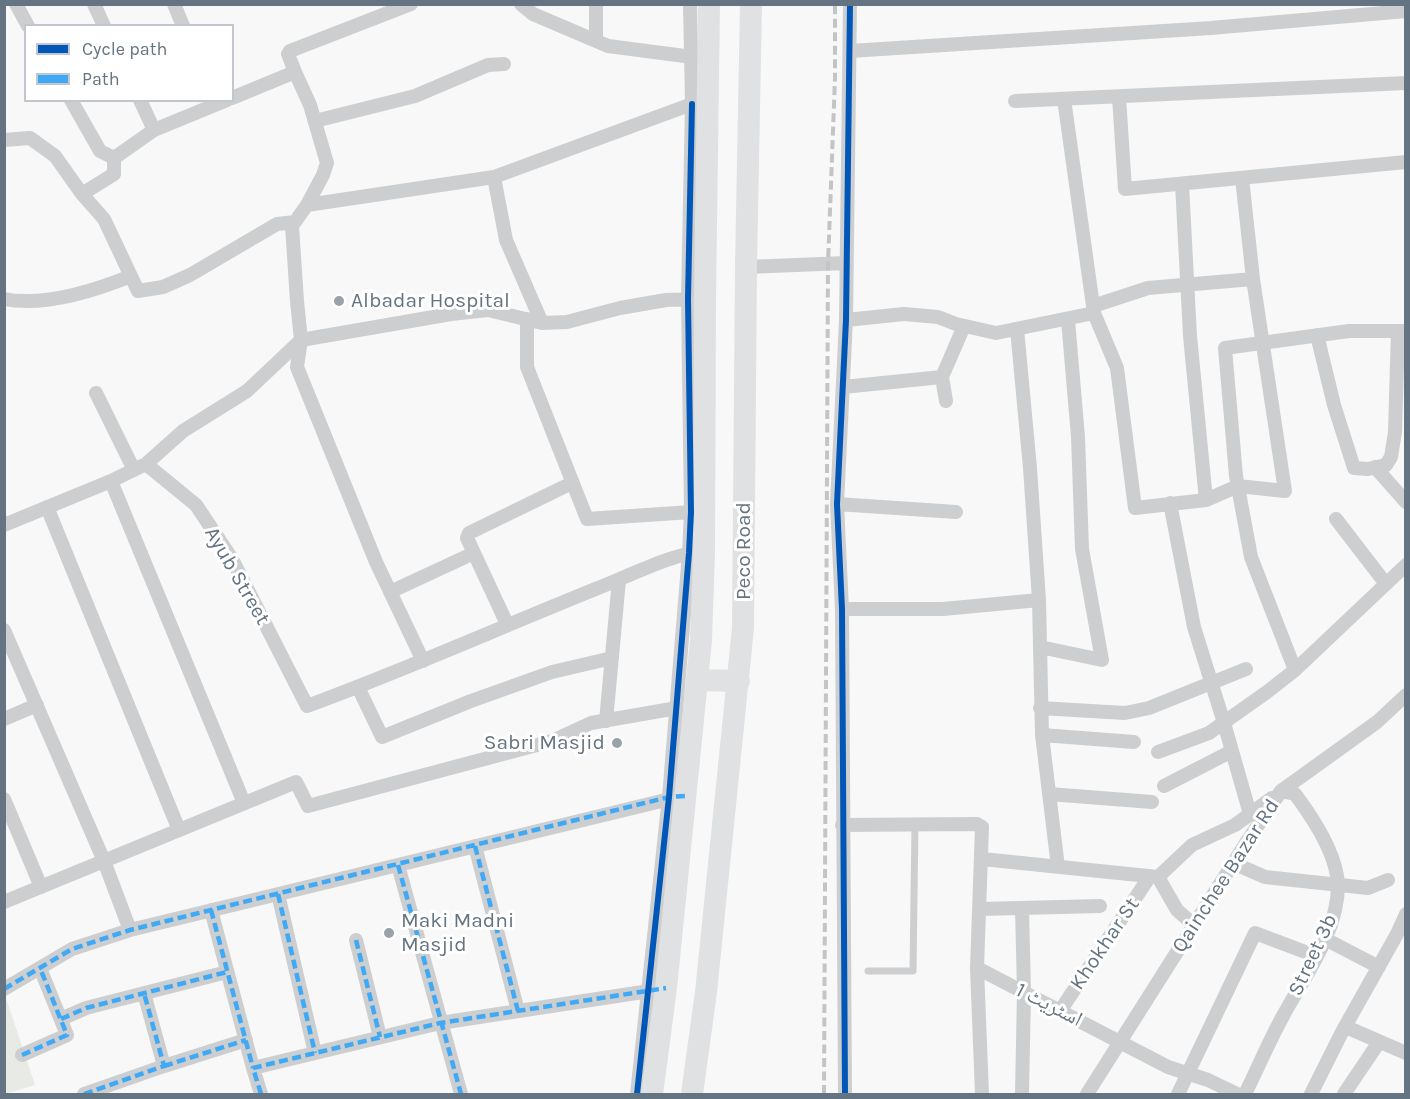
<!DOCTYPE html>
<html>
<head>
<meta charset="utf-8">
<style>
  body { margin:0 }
  #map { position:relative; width:1410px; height:1099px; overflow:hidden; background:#f8f8f8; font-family:Karla,sans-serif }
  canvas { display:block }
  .frame { position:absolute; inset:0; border:6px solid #647482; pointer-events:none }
  .legend { position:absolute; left:24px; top:24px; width:210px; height:78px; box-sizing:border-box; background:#fff; border:2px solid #c1c7cd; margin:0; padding:8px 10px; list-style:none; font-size:18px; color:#647482 }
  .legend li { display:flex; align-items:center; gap:12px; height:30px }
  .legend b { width:30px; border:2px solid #c1c7cd }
</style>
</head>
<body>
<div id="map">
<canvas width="1410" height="1099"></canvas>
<div class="frame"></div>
<ul class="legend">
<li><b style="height:8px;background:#0057b8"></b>Cycle path</li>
<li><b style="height:8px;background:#3fa9f5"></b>Path</li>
</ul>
</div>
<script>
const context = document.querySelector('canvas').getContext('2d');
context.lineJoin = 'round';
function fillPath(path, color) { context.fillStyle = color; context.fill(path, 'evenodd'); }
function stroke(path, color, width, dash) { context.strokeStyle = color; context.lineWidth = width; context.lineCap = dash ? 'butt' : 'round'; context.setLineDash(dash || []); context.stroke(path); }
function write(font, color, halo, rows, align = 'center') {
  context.font = font + ' Karla,"Noto Naskh Arabic",sans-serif'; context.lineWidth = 6; context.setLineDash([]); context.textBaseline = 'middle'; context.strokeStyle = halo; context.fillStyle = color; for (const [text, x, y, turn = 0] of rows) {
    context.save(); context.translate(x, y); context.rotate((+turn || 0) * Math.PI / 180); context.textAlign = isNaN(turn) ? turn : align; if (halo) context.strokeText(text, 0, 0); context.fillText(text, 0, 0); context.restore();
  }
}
fillPath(new Path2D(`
  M 4,992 L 35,1085 L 5,1094 L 4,1094 Z`), '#e7eae5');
stroke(new Path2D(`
  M 868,971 L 913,971 L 915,824`), '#cdcecf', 7);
stroke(new Path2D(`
  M 16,4 L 28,26
  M 94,4 L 104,26
  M 174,4 L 183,26
  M 521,4 L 533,14 L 608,46 L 700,58
  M 596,41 L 596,4
  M 850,51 L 1211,28 L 1406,11
  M 295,72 L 288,54 L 290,51 L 411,4
  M 1119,97 L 1125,189 L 1406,162
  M 232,98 L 295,72 L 310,105 L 327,163 L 323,175 L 307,205
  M 71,100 L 100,151 L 114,158
  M 140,100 L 154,130
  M 1015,101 L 1406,83
  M 315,121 L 415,96 L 488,65 L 504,64
  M 4,140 L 30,138 L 55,156 L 82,194 L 104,219 L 138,291 L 163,287 L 190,275 L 277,224 L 295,222
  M 494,177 L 506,240 L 542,323
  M 1182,184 L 1190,336 L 1206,500
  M 82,194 L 114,174 L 114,158 L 154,130 L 227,100
  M 746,267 L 846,263
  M 4,299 C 45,307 94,291 131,276
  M 1093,306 L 1148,288 L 1253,279 L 1242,178
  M 1094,313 L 1117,368 L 1135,508 L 1206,500 L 1238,486 L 1285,491 L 1253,279
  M 527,319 L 527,367 L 587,519 L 691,512
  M 846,320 L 904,314 L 938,317 L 956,324 L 996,333 L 1094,313 L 1064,99
  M 1017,329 L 1030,468 L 1039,600 L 1042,735 L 1058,867
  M 1317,335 L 1334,405 L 1354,468 L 1368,469 L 1386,465 L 1391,457 L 1395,432 L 1398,331
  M 942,377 L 946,401
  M 843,387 L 942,377 L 964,326
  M 96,393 L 134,470
  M 146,464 L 196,505 L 232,559 L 307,706 C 405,670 501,627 598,588 C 622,579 674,553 697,553
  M 1375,467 L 1406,502
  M 111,481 L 244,803
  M 1170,503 L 1194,627 L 1224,723 L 1250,814
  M 837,504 L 956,512
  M 47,507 L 179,830
  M 1336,519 L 1386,584
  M 4,525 L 111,481 L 146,464 L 183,431 L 247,391 L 301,340 L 451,314 L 488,310 L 542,323 L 567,322 L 620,308 L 666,300 L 697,299
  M 474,553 L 507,624
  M 390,592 L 474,553 L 467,538 L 469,533 L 572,483
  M 842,609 L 943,609 L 1039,600
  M 4,630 L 104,861 L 130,930
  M 1040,647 L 1102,660 L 1082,549 L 1078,437 L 1068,320
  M 423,661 L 376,562 L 297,367 L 301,340 L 297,301 L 292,226 L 307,205 L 494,177 L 692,104 L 690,4
  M 1295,670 L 1251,557 L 1236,476 L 1225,348 L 1349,331 L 1406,331
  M 358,687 L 382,737 L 471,701 L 552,672 L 612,658
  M 1040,708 L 1125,713 L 1149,708 L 1246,669
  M 4,719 L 37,705
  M 606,721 L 619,580
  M 1042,735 L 1134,742
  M 1158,752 L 1209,733 L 1267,692 L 1295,670 L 1406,565
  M 1164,786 L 1232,751
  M 1049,794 L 1152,802
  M 4,799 L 41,887
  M 842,825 L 977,824 L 982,827 L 977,968 L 982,1094
  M 475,846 L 518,1011
  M 982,859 L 1158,877 L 1192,845 L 1235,825 L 1272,798
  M 1233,863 L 1265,877 L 1368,888 L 1388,880
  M 398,865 L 461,1094
  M 1158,877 L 1177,910 L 1194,925
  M 278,894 L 315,1053
  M 4,902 L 296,782 L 308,806 L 552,741 L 591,723 L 677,708
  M 1022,908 L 1024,992 L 1022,1094
  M 980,909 L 1100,906
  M 211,910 L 253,1068
  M 1325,939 L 1379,967
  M 356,940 L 380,1037
  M 977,968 L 1168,1067 L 1208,1080 L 1237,1094
  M 4,989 L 72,949 L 130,930 L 678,797
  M 1060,1011 L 1150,876
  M 61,1019 L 86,1008 L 227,972
  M 1346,1027 L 1406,1053
  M 22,1055 L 67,1035 L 40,968
  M 164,1066 L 246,1040
  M 84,1094 L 164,1066 L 144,993
  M 261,1094 L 253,1068 L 440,1023 L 656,990
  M 637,1094 L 669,797 L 689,553 L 691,512 L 688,299 L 692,104
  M 845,1094 L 842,609 L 837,504 L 846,320 L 850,4
  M 1087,1094 L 1246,843 L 1281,791 L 1377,722 L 1406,695
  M 1178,1094 L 1255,933 L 1316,956
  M 1245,1094 C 1258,1068 1269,1041 1283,1016 C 1305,975 1338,933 1338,885 C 1337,854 1313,818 1295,794 L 1281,791
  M 1311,1094 L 1342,1032 L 1397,934 L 1406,914
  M 1344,1094 L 1379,1042`), '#cdcecf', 14);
stroke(new Path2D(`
  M 697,680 L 739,681
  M 652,1094 L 666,988 L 701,640 L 704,553 L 705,299 L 709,4
  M 692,1094 L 706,992 L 743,628 L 746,267 L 751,4`), '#e0e1e2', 22);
stroke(new Path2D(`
  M 824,1094 L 828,264 L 835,78 L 835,4`), '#c2c4c6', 4, [9, 4.5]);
stroke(new Path2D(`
  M 475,846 L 518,1011
  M 398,865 L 461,1094
  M 278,894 L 315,1053
  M 211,910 L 253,1068
  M 356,940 L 380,1037
  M 4,989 L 72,949 L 130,930 L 669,797 L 685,796
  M 61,1019 L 86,1008 L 227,972
  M 22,1055 L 67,1035 L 40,968
  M 164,1066 L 246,1040
  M 84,1094 L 164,1066 L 144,993
  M 261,1094 L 253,1068 L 440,1023 L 666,988`), '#3fa9f5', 4.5, [9, 4.5]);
stroke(new Path2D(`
  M 637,1094 L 669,797 L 689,553 L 691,512 L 688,299 L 692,104
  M 845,1094 L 842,609 L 837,504 L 846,320 L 850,4`), '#0057b8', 6);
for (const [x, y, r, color] of [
  [339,301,6,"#98a2ab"],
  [617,743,6,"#98a2ab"],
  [389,933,6,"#98a2ab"]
]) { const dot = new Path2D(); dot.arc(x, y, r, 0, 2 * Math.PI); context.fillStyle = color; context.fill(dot); stroke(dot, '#fff', 2); }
write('21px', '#647482', '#fff', [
  ["Albadar Hospital",351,301],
  ["Sabri Masjid",605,743,"right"],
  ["Maki Madni",401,921],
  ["Masjid",401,945]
], 'left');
write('21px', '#647482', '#fff', [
  ["Peco Road",744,551,-90],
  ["Ayub Street",237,576,60],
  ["Qainchee Bazar Rd",1226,876,-57],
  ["Khokhar St",1105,944,-56],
  ["Street 3b",1313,955,-65],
  ["اسٹریٹ 1",1049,1005,27]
]);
</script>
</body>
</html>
